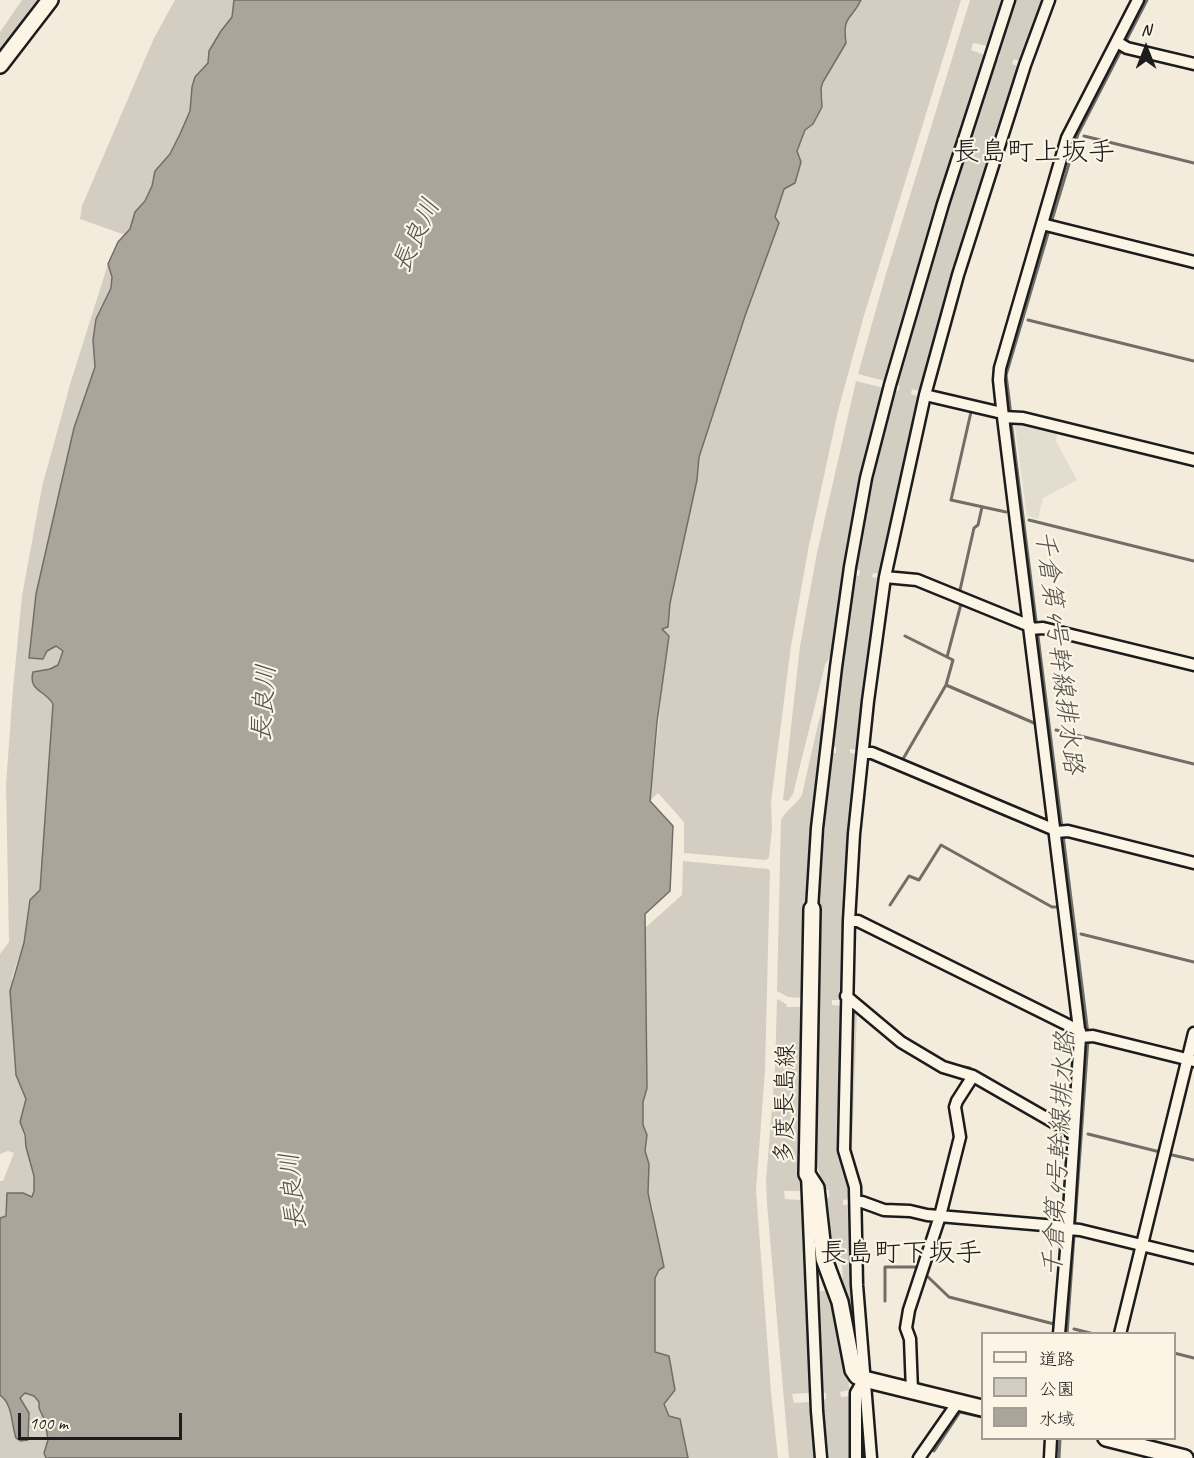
<!DOCTYPE html>
<html>
<head>
<meta charset="utf-8">
<style>
  body { margin:0 }
  #map { position:relative; width:1194px; height:1458px; overflow:hidden; background:#f3ecdd; font-family:Caveat,"Klee One",sans-serif }
  canvas { display:block }
  .legend { position:absolute; left:981px; top:1332px; width:195px; height:108px; box-sizing:border-box; background:#fcf5e5; border:2px solid #a29e95; margin:0; padding:8px 10px; list-style:none; font-size:18px; color:#1c1c1c }
  .legend li { display:flex; align-items:center; gap:12px; height:30px }
  .legend b { width:30px; border:2px solid #a29e95 }
  .north { position:absolute; left:1116px; top:18px; width:60px; height:60px; -webkit-text-stroke:4px #fcf5e5; paint-order:stroke; rotate:0deg; font-size:16px; font-weight:700; line-height:24px; text-align:center; color:#1c1c1c }
  .north::after { content:''; display:block; margin:auto; width:21px; height:27px; background:#1c1c1c; clip-path:polygon(50% 0,100% 100%,50% 72%,0 100%) }
  .scale { position:absolute; left:18px; top:1413px; width:164px; height:27px; box-sizing:border-box; border:3px solid #1c1c1c; border-top:0; padding-left:8px; font-size:18px; line-height:21px; white-space:nowrap; color:#1c1c1c; -webkit-text-stroke:4px #fcf5e5; paint-order:stroke }
</style>
</head>
<body>
<div id="map">
<canvas width="1194" height="1458"></canvas>
<ul class="legend">
<li><b style="height:8px;background:#fcf5e5"></b>道路</li>
<li><b style="height:16px;background:#d3cec1"></b>公園</li>
<li><b style="height:16px;background:#aaa59b"></b>水域</li>
</ul>
<div class="north">N</div>
<div class="scale">100 m</div>
</div>
<script>
const context = document.querySelector('canvas').getContext('2d');
context.lineJoin = 'round';
function fillPath(path, color) { context.fillStyle = color; context.fill(path, 'evenodd'); }
function stroke(path, color, width, dash) { context.strokeStyle = color; context.lineWidth = width; context.lineCap = dash ? 'butt' : 'round'; context.setLineDash(dash || []); context.stroke(path); }
function write(font, color, halo, rows, align = 'center') {
  context.font = font + ' Caveat,"Klee One",sans-serif'; context.lineWidth = 4.5; context.setLineDash([]); context.textBaseline = 'middle'; context.strokeStyle = halo; context.fillStyle = color; for (const [text, x, y, turn = 0] of rows) {
    context.save(); context.translate(x, y); context.rotate((+turn || 0) * Math.PI / 180); context.textAlign = isNaN(turn) ? turn : align; if (halo) context.strokeText(text, 0, 0); context.fillText(text, 0, 0); context.restore();
  }
}
fillPath(new Path2D(`
  M 1014,420 L 1058,430 L 1056,441 L 1077,480 L 1043,498 L 1038,519 L 1027,516 Z`), '#e3ddcf');
fillPath(new Path2D(`
  M 22,0 L 38,0 L 0,50 L 0,32 Z
  M 175,0 L 234,0 L 232,17 L 221,31 L 209,51 L 208,63 L 195,77 L 192,87 L 190,111 L 180,134 L 170,154 L 164,162 L 159,166 L 152,180 L 152,186 L 145,201 L 136,212 L 130,229 L 125,235 L 80,219 L 82,206 L 154,38 Z
  M 861,0 L 961,0 L 863,319 L 838,411 L 809,545 L 791,646 L 771,802 L 772,828 L 769,857 L 766,860 L 684,853 L 684,822 L 658,793 L 650,801 L 668,635 L 661,629 L 668,627 C 667,611 671,596 674,581 C 682,539 697,498 699,457 L 745,316 L 779,223 L 775,217 L 784,189 L 795,183 L 801,162 L 797,151 L 805,130 L 813,124 L 823,100 L 821,88 L 831,69 L 846,22 Z
  M 970,0 L 1004,0 L 988,46 L 973,43 L 971,50 L 985,55 L 937,203 L 885,381 L 858,374 L 885,277 Z
  M 1016,0 L 1045,0 L 1023,62 L 1014,59 L 1012,64 L 1020,67 L 922,392 L 912,389 L 911,394 L 921,397 L 905,459 L 882,574 L 873,573 L 872,577 L 881,579 L 859,750 L 850,749 L 850,753 L 859,754 L 843,1000 L 832,1000 L 832,1005 L 842,1006 L 840,1154 L 853,1199 L 843,1200 L 843,1205 L 853,1204 L 859,1369 L 843,1290 L 842,1259 L 830,1259 L 825,1197 L 829,1197 L 829,1190 L 825,1190 L 812,1151 L 814,1007 L 819,1007 L 819,1000 L 814,999 L 817,908 L 832,753 L 836,753 L 836,747 L 832,747 L 841,669 L 856,576 L 859,576 L 860,570 L 856,570 L 873,480 L 894,390 L 898,391 L 900,386 L 896,384 L 967,143 L 995,59 L 998,60 L 1000,55 L 997,53 Z
  M 108,264 C 116,289 107,293 98,314 C 91,331 96,349 95,367 L 36,594 L 29,653 L 39,658 L 45,657 L 47,651 L 56,646 L 63,650 L 58,665 L 50,669 L 37,689 L 50,700 L 53,704 L 40,890 L 30,900 L 24,943 L 12,977 L 16,1075 L 26,1099 L 20,1122 L 33,1169 L 34,1191 L 32,1197 L 14,1193 L 6,1216 L 0,1218 L 0,1181 L 3,1181 L 14,1153 L 8,1151 L 0,1154 L 0,954 L 9,942 L 6,784 L 13,689 L 22,596 L 42,487 L 71,381 Z
  M 856,381 L 884,388 L 861,477 L 844,567 L 831,655 L 825,665 L 793,794 L 788,801 L 783,800 L 800,646 L 817,553 Z
  M 829,687 L 812,830 L 804,998 L 788,997 L 777,991 L 781,820 C 786,810 796,805 802,795 L 818,724 Z
  M 683,861 L 768,869 L 770,871 L 765,1070 L 756,1190 L 771,1392 L 778,1458 L 688,1458 L 680,1419 L 670,1416 L 664,1404 L 668,1397 L 674,1393 L 660,1355 L 655,1353 L 655,1278 L 659,1270 L 653,1209 L 648,1193 L 649,1164 L 645,1151 L 647,1135 L 643,1125 L 643,1102 L 647,1088 L 645,928 L 682,895 Z
  M 777,999 L 786,1004 L 787,1007 L 804,1007 L 801,1191 L 784,1191 L 785,1199 L 801,1200 L 809,1393 L 792,1394 L 794,1403 L 809,1402 L 816,1458 L 789,1458 L 767,1204 L 766,1181 L 775,1069 Z
  M 851,1010 L 857,1010 L 852,1150 L 862,1183 L 861,1197 L 859,1196 L 848,1153 Z
  M 814,1198 L 820,1291 L 833,1291 L 850,1390 L 840,1392 L 841,1397 L 850,1396 L 851,1458 L 828,1458 L 821,1400 L 826,1399 L 826,1393 L 821,1393 L 815,1299 Z
  M 25,1392 L 34,1396 L 39,1402 L 39,1408 L 45,1421 L 48,1440 L 44,1453 L 46,1458 L 0,1458 L 0,1395 C 10,1402 13,1420 14,1432 L 29,1435 L 29,1413 L 20,1398 Z`), '#d3cec1');
const water = new Path2D(`
  M 234,0 L 861,0 C 851,21 842,15 846,43 L 823,82 L 821,88 L 822,107 L 813,124 L 805,130 L 797,151 L 801,162 L 795,183 L 784,189 L 775,217 L 779,223 L 745,316 L 699,457 L 697,480 L 670,603 L 668,627 L 662,629 L 669,636 L 657,722 L 650,801 L 673,826 L 670,891 L 645,914 L 647,1088 L 643,1102 L 643,1125 L 647,1135 L 645,1151 L 649,1164 L 648,1193 L 664,1267 L 659,1270 L 655,1278 L 655,1352 L 669,1356 L 675,1390 L 664,1404 L 669,1416 L 680,1419 L 688,1458 L 46,1458 L 44,1453 L 48,1440 L 45,1421 L 39,1408 L 39,1402 L 34,1396 L 25,1393 L 20,1398 L 29,1413 L 28,1440 L 21,1441 L 16,1438 C 11,1424 13,1404 0,1395 L 0,1218 L 6,1216 L 7,1193 L 23,1193 L 32,1197 L 34,1191 L 34,1176 L 26,1147 L 25,1135 L 20,1122 L 26,1099 L 16,1075 L 10,991 L 24,943 L 30,900 L 40,890 L 53,704 C 45,690 28,691 33,672 L 50,669 L 58,665 L 63,651 L 56,646 L 47,651 L 43,659 L 29,658 L 36,594 L 62,480 L 74,428 L 95,367 L 93,340 L 96,319 L 111,288 L 112,277 L 108,264 L 118,242 L 130,229 L 135,212 L 145,201 L 152,186 L 155,171 L 170,154 L 180,134 L 190,111 L 192,87 L 195,77 L 208,63 L 209,51 L 221,31 L 232,17 Z`);
fillPath(water, '#aaa59b');
stroke(water, '#716e68', 1.5);
stroke(new Path2D(`
  M 1084,136 L 1194,163
  M 1051,223 L 1078,134 L 1147,0
  M 1028,320 L 1194,361
  M 971,412 L 951,500 L 1006,512
  M 1011,415 L 1006,375 L 1049,230
  M 1011,421 L 1062,828
  M 1029,520 L 1194,561
  M 960,590 L 974,528 L 978,525 L 982,507
  M 905,636 L 953,660 L 946,685 L 1034,723
  M 947,657 L 961,604
  M 1056,730 L 1194,764
  M 903,759 L 946,685
  M 1063,835 L 1088,1034
  M 890,905 L 909,876 L 919,880 L 941,845 L 1052,907 L 1057,907
  M 1081,934 L 1194,962
  M 958,1066 L 970,1068
  M 979,1073 L 993,1081
  M 1088,1134 L 1160,1152
  M 1168,1154 L 1194,1160
  M 927,1276 L 949,1297 L 1054,1324
  M 885,1301 L 885,1267 L 920,1267
  M 1074,1329 L 1094,1334
  M 1067,1334 L 1088,1040
  M 1174,1353 L 1194,1358
  M 934,1451 L 960,1412 L 982,1417
  M 1059,1458 L 1060,1439`), '#716e68', 3);
const minor = new Path2D(`
  M 1117,42 L 1127,48 L 1194,64
  M 1042,224 L 1194,262
  M 925,395 L 1002,413
  M 1003,417 L 1023,418 L 1194,460
  M 885,577 L 917,580 L 1030,626
  M 1030,629 L 1043,628 L 1194,665
  M 863,753 L 872,753 L 1055,830
  M 1056,832 L 1068,831 L 1194,863
  M 812,909 L 817,828 L 836,667 L 850,567 L 866,478 L 890,385 L 943,204 L 1009,0
  M 849,921 L 858,921 L 1080,1031
  M 846,996 L 901,1042 L 943,1067 L 973,1076 L 1074,1134
  M 1080,1037 L 1093,1036 L 1194,1061
  M 807,1174 L 817,1411 L 821,1458
  M 856,1202 L 862,1202 L 884,1210 L 910,1211 L 927,1215 L 1068,1227
  M 1068,1229 L 1080,1230 L 1194,1258
  M 1059,1334 L 1068,1227 L 1080,1037 L 1003,417 L 999,380 L 1000,368 L 1067,138 L 1138,0
  M 1120,1334 L 1194,1033
  M 912,1391 L 910,1339 L 906,1328 L 909,1310 L 940,1216 L 960,1137 L 955,1107 L 957,1101 L 973,1076
  M 856,1458 L 856,1393 L 864,1379
  M 871,1458 L 857,1285 L 855,1187 L 844,1150 L 849,921 L 854,834 L 868,701 L 885,577 L 925,395 L 958,275 L 1025,65 L 1049,0
  M 919,1458 L 958,1402
  M 1050,1458 L 1051,1438`);
const secondary = new Path2D(`
  M 0,65 L 50,0
  M 812,909 L 807,1174 L 816,1188 L 824,1259 L 840,1302 L 853,1370 L 857,1376 L 864,1379 L 982,1408
  M 1106,1438 L 1185,1458`);
stroke(minor, '#1c1c1c', 15);
stroke(secondary, '#1c1c1c', 20);
stroke(minor, '#fcf5e5', 10);
stroke(secondary, '#fcf5e5', 15);
write('24px', '#1c1c1c', '#fcf5e5', [
  ["多度長島線",786,1104,-89]
]);
write('italic 26px', '#55534f', '#fcf5e5', [
  ["長良川",417,236,-65],
  ["千倉第4号幹線排水路",1058,652,83],
  ["長良川",265,703,-86],
  ["千倉第4号幹線排水路",1060,1154,-87],
  ["長良川",294,1191,-96]
]);
write('27px', '#1c1c1c', '#fcf5e5', [
  ["長島町上坂手",1034,153],
  ["長島町下坂手",901,1254]
]);
</script>
</body>
</html>
